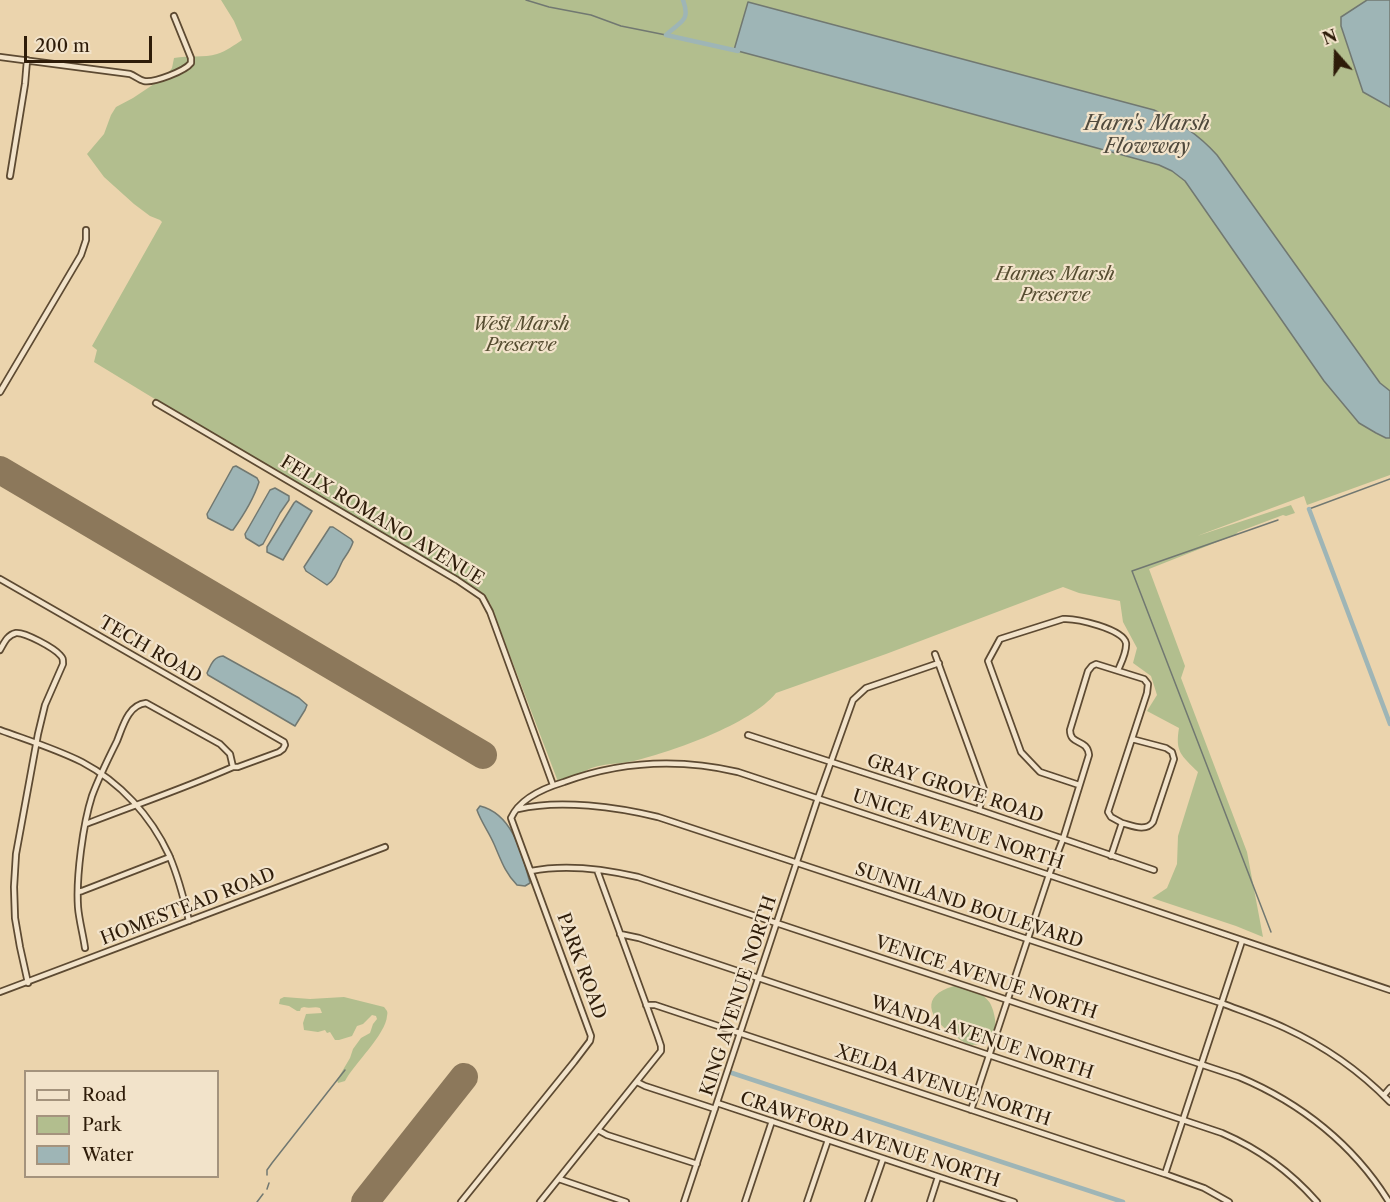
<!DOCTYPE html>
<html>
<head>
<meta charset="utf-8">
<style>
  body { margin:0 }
  #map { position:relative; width:1390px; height:1202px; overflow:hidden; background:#ebd4ad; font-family:"Libre Caslon Text",serif }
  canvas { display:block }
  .legend { position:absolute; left:24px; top:1070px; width:195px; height:108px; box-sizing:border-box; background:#f2e3ca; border:2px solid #a4937d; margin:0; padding:8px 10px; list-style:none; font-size:18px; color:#2e1c09 }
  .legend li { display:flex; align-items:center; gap:12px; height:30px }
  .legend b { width:30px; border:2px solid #a4937d }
  .north { position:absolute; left:1306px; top:24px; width:60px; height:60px; -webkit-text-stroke:4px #f2e3ca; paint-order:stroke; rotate:340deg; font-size:16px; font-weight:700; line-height:24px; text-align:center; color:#2e1c09 }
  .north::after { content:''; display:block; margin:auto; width:21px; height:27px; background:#2e1c09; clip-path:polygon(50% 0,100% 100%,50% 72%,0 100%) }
  .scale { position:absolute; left:24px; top:36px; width:128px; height:27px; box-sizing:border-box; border:3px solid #2e1c09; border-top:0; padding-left:8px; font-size:18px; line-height:21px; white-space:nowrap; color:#2e1c09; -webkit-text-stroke:4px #f2e3ca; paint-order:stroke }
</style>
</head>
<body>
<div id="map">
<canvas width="1390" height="1202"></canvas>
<ul class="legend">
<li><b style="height:8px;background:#f2e3ca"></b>Road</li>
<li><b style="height:16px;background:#b2be8e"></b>Park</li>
<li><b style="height:16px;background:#9eb5b6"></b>Water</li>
</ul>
<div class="north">N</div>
<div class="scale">200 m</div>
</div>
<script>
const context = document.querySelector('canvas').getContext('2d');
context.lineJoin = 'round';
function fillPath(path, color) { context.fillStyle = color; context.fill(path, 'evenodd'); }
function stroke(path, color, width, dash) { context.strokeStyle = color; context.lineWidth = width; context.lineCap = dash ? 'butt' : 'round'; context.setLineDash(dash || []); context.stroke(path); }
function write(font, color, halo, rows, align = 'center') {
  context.font = font + ' "Libre Caslon Text",serif'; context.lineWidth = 4.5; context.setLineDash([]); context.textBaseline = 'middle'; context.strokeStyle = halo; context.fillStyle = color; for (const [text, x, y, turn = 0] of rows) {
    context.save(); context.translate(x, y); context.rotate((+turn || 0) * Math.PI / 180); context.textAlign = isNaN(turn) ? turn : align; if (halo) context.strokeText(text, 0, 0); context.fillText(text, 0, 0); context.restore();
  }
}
fillPath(new Path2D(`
  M 221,0 L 1390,0 L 1390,475 L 1307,505 L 1304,496 L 1197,536 L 1291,505 L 1295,513 L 1286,516 L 1283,515 L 1238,532 L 1235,535 L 1149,569 L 1185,666 L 1181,678 L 1247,852 L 1263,937 L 1236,926 L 1152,898 L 1167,888 L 1177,864 L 1178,836 L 1198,772 C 1181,755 1175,752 1179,728 L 1147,711 L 1157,695 L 1151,676 L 1133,663 L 1137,648 L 1123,622 L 1120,601 L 1079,593 L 1063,587 L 886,654 L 776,693 C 750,725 673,751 634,761 C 611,766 590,761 574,781 L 556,784 L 557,779 L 490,603 L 94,362 L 97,350 L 92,346 L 162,222 L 160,220 L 150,216 L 134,204 L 104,177 L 87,154 L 104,134 L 111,115 L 116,107 L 133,98 L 166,76 L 172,68 L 174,58 C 189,55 204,58 217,54 C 227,51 234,45 242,40 L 234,21 Z
  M 959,985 C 966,987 974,989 980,993 C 983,995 988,1000 990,1003 C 996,1014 1000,1038 985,1043 C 981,1044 975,1045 971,1045 C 964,1044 957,1037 951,1033 C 924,1014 923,992 959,985 Z
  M 284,997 L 310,999 L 344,997 L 384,1007 C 387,1011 388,1011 387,1016 C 386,1034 354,1064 345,1081 L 338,1083 L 337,1080 L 350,1058 L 353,1049 L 361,1038 L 370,1033 L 373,1024 L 377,1019 L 376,1016 L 372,1015 L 363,1024 L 357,1026 L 352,1036 L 339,1040 L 335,1040 L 330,1032 L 327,1033 L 325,1030 L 318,1032 L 304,1030 L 303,1023 L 306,1014 L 322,1013 L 320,1008 C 315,1006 310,1009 304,1007 L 301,1008 L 300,1011 L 297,1011 L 289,1006 L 279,1004 L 280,999 Z`), '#b2be8e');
const water = new Path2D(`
  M 1367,0 L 1390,0 L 1390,107 L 1363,92 L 1341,26 L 1341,17 Z
  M 748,2 L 1154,110 C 1179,122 1198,134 1217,155 L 1380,383 L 1390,391 L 1390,438 L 1386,438 L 1376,433 L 1359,423 L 1324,381 L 1185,181 L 1172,171 L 1159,165 L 903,95 L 734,50 Z
  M 236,466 L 257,478 L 259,482 C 254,498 243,516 233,530 L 231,530 L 208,518 L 207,514 L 233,467 Z
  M 275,488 L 289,496 L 289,500 L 280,513 L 263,544 L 259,546 L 246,538 L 245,534 L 270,490 Z
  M 296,501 L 312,511 L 283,560 L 267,552 L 267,547 L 294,503 Z
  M 330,527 L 333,527 L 351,539 L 353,542 C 351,549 347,554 343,560 C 338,569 336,579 327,585 L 306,571 L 304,567 Z
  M 223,656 L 299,698 L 307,705 L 305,710 L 295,726 L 208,675 L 207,673 C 211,665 213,657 223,656 Z
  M 480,806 C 513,814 522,854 530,883 L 525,886 L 517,885 C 505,873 501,860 494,844 C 489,832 481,822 477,810 Z`);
fillPath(water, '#9eb5b6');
stroke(water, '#717871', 1.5);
stroke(new Path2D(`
  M 526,0 L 549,7 L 591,15 L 621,26 L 666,35
  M 1309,509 L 1390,479
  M 1271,932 L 1132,571 L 1278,520
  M 267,1175 L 267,1170 L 272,1163 L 345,1070
  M 267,1189 L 269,1183
  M 257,1202 L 263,1194`), '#717871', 1.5);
stroke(new Path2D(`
  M 666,35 L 738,51
  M 666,35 C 680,21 691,22 683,0
  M 1309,509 L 1390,724
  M 732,1073 L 1123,1202`), '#9eb5b6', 4.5);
stroke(new Path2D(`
  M 0,470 L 483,755
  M 365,1202 L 464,1077`), '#8c785b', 28);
const street = new Path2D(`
  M 0,57 L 130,74 C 135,76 139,80 144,81 C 154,83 185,71 191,63 L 191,58 L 174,16
  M 10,176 L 25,84 L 27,60
  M 0,392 L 81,255 L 86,240 L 86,230
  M 156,403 L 457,580 L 482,597 L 490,612 L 553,785
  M 0,579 L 284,742 L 285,745 L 283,749 L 279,752 L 238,767 L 233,767 C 185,788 135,805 86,824
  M 0,650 C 4,643 7,635 16,633 C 25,632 54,648 60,655 C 63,658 63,659 63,664 L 45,705 L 38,734 L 16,854 L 14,887 L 15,918 L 20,947 L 28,983
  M 935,654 L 984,789 L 979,810
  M 0,730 C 27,740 56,749 82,762 C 120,782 151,816 169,855 C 178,876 184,899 189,921
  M 748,735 L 979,810 L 1154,870
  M 1079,785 L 1040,772 L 1021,752 L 988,661 L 1000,639 L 1063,619 C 1076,618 1123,629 1126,643 C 1127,652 1121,663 1118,670
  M 518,809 C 560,799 617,807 658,817 L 1221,1003 C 1242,1011 1264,1018 1285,1028 C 1324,1046 1360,1071 1390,1102
  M 1122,823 C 1133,826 1146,832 1153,822 L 1174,759 L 1172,752 L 1166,748 L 1132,739
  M 531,871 C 565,864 604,869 638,877 L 1239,1077 C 1301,1103 1354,1145 1389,1202
  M 78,892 L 82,891 L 170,857
  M 620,934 L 639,938 L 1222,1133 C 1259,1149 1290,1171 1317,1202
  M 85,948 C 83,934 79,920 78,907 C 76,877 83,824 92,796 C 99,777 108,759 117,741 C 123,726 128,705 146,703 L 220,744 L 230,754 L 233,767
  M 0,992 L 385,847
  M 646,1005 L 655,1005 L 688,1016 L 1165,1174 L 1204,1188 L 1229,1202
  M 637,1082 L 645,1086 L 715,1109
  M 1384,1095 L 1390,1088
  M 717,1103 L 1014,1202
  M 971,1110 L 1049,875 L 1063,839 L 1089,755 C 1087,738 1070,746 1070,730 L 1088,671 L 1092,666 L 1096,664 L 1144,679 L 1148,684 L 1147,693 L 1108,812 L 1111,817 L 1122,823 L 1111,856
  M 598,1130 L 607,1135 L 697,1164
  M 1165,1174 L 1242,941
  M 559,1179 L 626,1202
  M 461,1202 L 574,1062 L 590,1041 L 591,1036 L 511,818 C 520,798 544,788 564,782 C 621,761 678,758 738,772 L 1049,875 L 1390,990
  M 540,1202 L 661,1051 L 661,1046 L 658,1037 L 597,870
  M 684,1202 L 818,798 L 853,700 L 866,688 L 939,663
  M 745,1202 L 772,1121
  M 807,1202 L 828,1140
  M 868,1202 L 883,1159
  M 930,1202 L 938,1177`);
stroke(street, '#5d4a32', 8);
stroke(street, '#f2e3ca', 4.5);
write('italic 18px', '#564d31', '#f2e3ca', [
  ["Harnes Marsh",1055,275],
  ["Preserve",1055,296],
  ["West Marsh",521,325],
  ["Preserve",521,346]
]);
write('18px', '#2e1c09', '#f2e3ca', [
  ["FELIX ROMANO AVENUE",382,521,31],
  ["TECH ROAD",150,650,30],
  ["GRAY GROVE ROAD",955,789,18],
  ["UNICE AVENUE NORTH",958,830,18],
  ["SUNNILAND BOULEVARD",969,906,18],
  ["HOMESTEAD ROAD",188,907,-21],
  ["PARK ROAD",581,966,70],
  ["VENICE AVENUE NORTH",986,978,18],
  ["KING AVENUE NORTH",739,996,-72],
  ["WANDA AVENUE NORTH",982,1038,18],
  ["XELDA AVENUE NORTH",943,1086,18],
  ["CRAWFORD AVENUE NORTH",870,1140,18]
]);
write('italic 20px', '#504a3d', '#f2e3ca', [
  ["Harn's Marsh",1147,124],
  ["Flowway",1147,147]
]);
</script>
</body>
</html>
